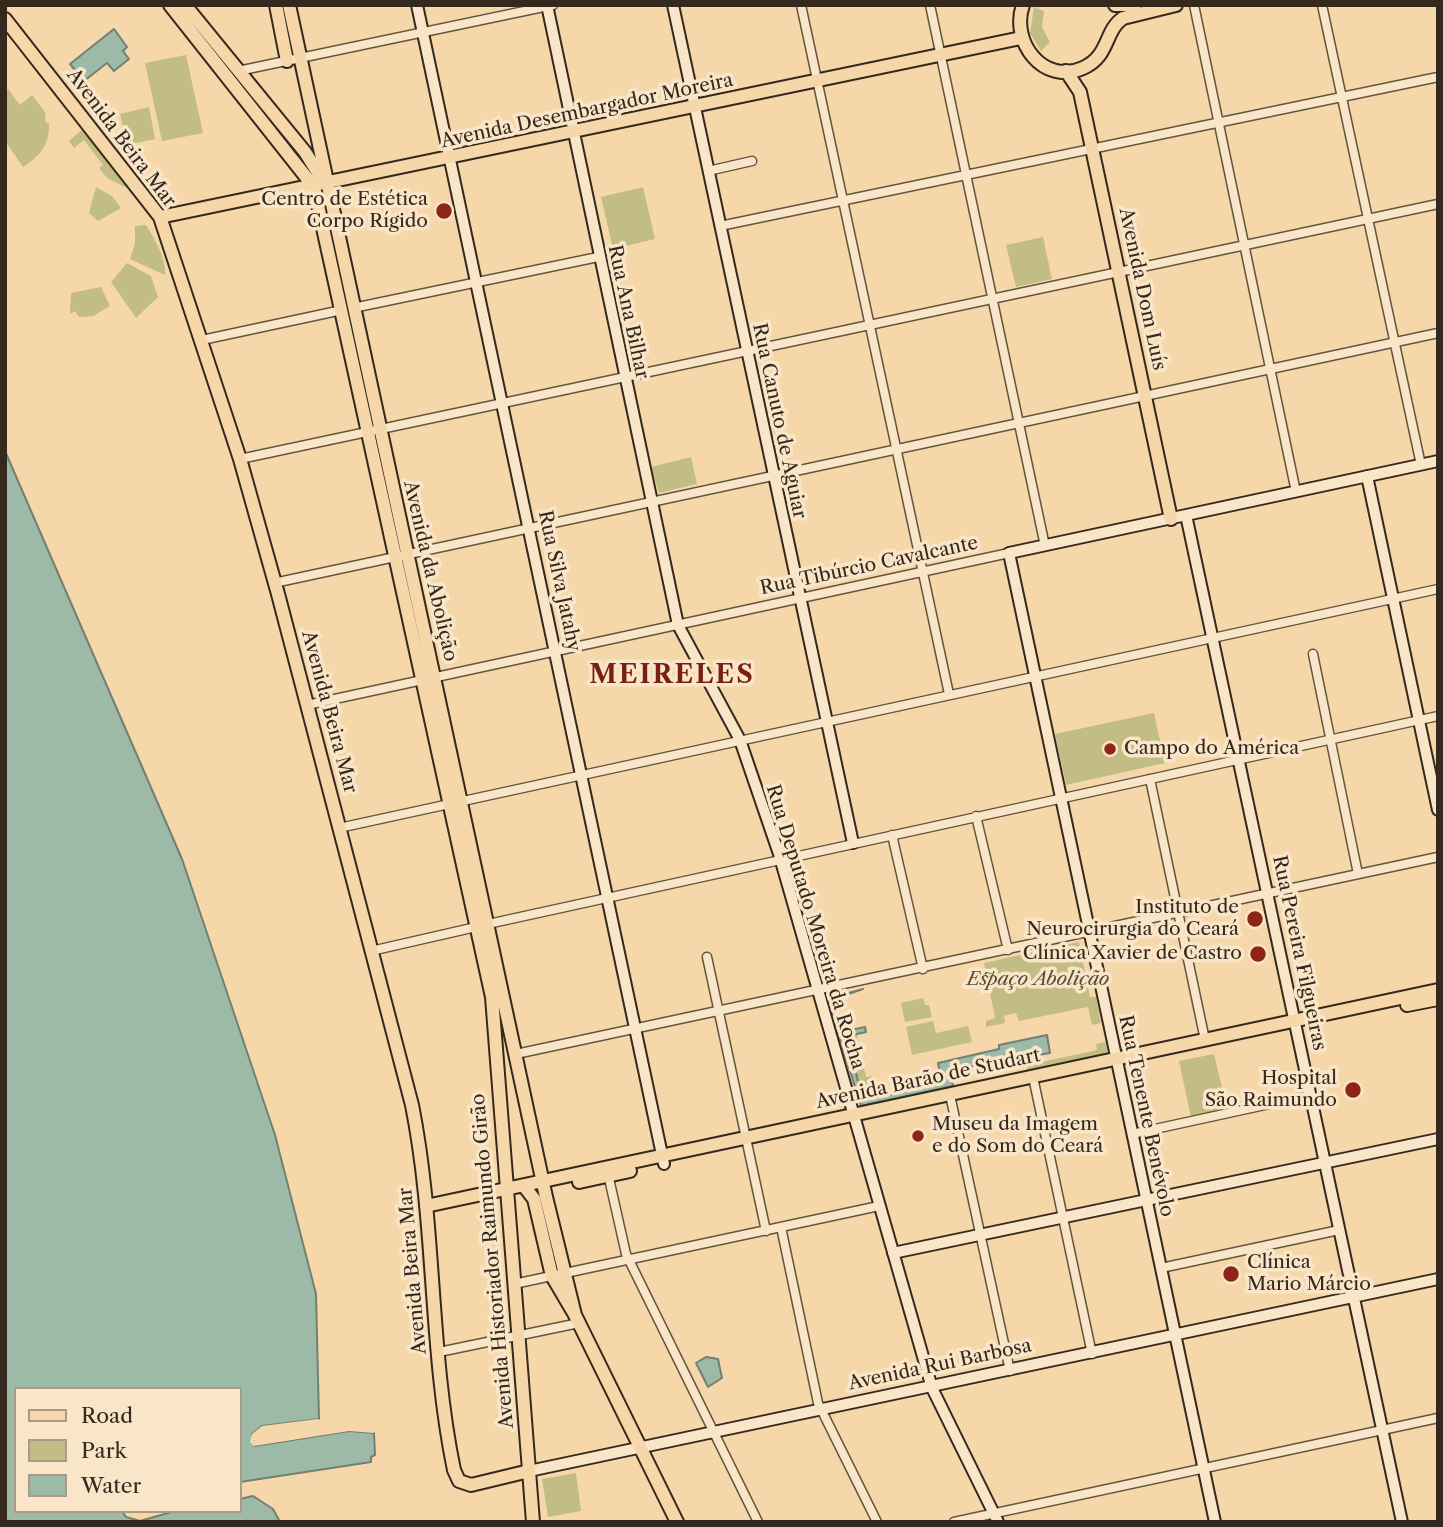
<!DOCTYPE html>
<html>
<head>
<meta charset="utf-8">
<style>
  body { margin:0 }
  #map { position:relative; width:1443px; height:1527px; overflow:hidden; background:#f6d7aa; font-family:"Libre Caslon Text",serif }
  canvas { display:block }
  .frame { position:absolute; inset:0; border:7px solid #35291d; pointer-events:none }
  .legend { position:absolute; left:14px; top:1387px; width:228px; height:126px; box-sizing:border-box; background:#f9e5c8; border:2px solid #ab9a84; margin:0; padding:9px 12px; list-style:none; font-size:21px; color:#35291d }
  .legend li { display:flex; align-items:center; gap:14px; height:35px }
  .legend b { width:35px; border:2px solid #ab9a84 }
</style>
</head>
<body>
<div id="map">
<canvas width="1443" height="1527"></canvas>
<div class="frame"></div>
<ul class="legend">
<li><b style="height:9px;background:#f6d7aa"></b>Road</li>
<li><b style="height:19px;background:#c1bd85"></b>Park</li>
<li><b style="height:19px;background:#9dbaa9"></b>Water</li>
</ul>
</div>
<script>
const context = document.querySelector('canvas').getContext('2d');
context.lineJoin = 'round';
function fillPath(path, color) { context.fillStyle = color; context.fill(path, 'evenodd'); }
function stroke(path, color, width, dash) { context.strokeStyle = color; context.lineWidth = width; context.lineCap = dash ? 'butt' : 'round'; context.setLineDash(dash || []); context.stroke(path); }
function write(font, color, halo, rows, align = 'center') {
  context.font = font + ' "Libre Caslon Text",serif'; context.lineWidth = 7; context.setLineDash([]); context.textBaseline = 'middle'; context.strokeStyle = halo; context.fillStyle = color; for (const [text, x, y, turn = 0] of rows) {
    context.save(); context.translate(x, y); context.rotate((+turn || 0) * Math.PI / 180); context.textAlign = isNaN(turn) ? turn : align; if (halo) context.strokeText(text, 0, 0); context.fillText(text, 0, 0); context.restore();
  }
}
fillPath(new Path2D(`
  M 1034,7 L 1044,11 L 1042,27 L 1050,42 L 1041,51 L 1030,33 Z
  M 186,55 L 203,133 L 162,141 L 145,63 Z
  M 8,89 L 20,105 L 32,95 L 45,112 L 46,123 L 49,123 C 50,145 40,156 23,167 L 5,141 L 5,91 Z
  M 149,107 L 155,139 L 127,145 L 120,114 Z
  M 85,127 L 135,192 L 107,178 L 99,168 L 103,165 L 84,140 L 74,148 L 69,141 Z
  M 96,187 L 112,196 L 121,208 L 98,221 L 89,213 Z
  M 643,187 L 655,239 L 613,249 L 601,197 Z
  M 146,225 C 155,240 166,257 165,275 L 130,259 L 135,243 L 135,226 Z
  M 1043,237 L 1052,279 L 1016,287 L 1006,245 Z
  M 127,263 L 151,276 L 158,297 L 136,318 L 111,282 Z
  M 101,287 L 110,306 L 93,316 L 79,317 L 75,311 L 70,314 L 71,293 Z
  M 691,457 L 697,484 L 659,493 L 651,467 Z
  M 1154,713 L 1165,763 L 1066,785 L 1055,734 Z
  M 1079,942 L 1090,997 L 1096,997 L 1101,1023 L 1092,1025 L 1088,1007 L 1019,1021 L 1016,1013 L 1004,1016 L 1005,1023 L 986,1027 L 986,1021 L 995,1018 L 984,963 Z
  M 923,998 L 925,1005 L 929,1005 L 932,1017 L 905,1022 L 901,1003 Z
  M 933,1021 L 936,1033 L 968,1026 L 972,1042 L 912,1055 L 906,1027 Z
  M 857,1034 L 866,1077 L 872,1076 L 877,1097 L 862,1100 L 848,1036 Z
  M 1105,1042 L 1108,1053 L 1026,1071 L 1028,1065 L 1097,1050 L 1096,1044 Z
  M 1214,1054 L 1227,1109 L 1191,1117 L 1179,1061 Z
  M 576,1473 L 581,1511 L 548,1517 L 542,1479 Z`), '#c1bd85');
const water = new Path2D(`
  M 114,29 L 127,47 L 123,51 L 129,59 L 114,71 L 107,63 L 84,81 L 70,64 Z
  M 5,451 L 182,859 L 275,1135 L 316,1294 L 319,1419 L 262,1426 L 252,1434 L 255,1446 L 349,1431 L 374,1433 L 375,1455 L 371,1457 L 371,1462 L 240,1482 L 240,1389 L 16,1389 L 16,1511 L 122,1511 L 126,1517 L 140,1521 L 175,1511 L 240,1511 L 240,1499 L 253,1496 L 273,1509 L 280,1522 L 5,1522 Z
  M 863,989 L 834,999 L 841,1032 L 865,1027 L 866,1032 L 848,1036 L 862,1100 L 942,1083 L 938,1063 L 999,1049 L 999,1045 L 1047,1035 L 1050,1053 L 950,1070 L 953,1086 L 861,1106 L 827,999 Z
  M 706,1357 L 718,1359 L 722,1378 L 708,1387 L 696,1363 Z`);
fillPath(water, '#9dbaa9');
stroke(water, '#738071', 2);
fillPath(new Path2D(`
  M 318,1419 L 322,1421 L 264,1429 L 254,1441 L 349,1428 L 373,1430 L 374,1433 L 349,1431 L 254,1446 L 250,1442 L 252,1434 L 262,1426 Z`), '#f6d7aa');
const street = new Path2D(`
  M 801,5 L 949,694
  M 930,5 L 1045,546
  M 1194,5 L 1296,492
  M 1322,5 L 1421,465
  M 238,71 L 553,5
  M 708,171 L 752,161
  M 720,226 L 1438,77
  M 353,308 L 598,257
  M 202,340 L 342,310
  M 240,459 L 1438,204
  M 274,583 L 1438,333
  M 1313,654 L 1358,874
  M 307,705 L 1009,553
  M 1150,779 L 1205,1040
  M 976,816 L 1008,950
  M 339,828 L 1438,589
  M 892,835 L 923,969
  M 488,924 L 1438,716
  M 371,951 L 476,927
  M 707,957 L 766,1231
  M 516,1054 L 1438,857
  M 1033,1077 L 1092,1354
  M 950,1095 L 1010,1371
  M 1132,1134 L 1311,1095
  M 608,1174 L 626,1254 L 758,1522
  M 781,1227 L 818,1403 L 877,1522
  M 1161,1268 L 1339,1230
  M 514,1284 L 879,1206
  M 439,1352 L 579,1323
  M 954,1522 L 1438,1418`);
const secondary = new Path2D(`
  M 417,5 L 664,1164
  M 547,5 L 678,625 L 740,740 L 779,854 L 932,1388 L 998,1522
  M 673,5 L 853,843
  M 1367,476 L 1438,810
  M 1186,515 L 1402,1522
  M 893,1253 L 1438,1139
  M 529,1471 L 1438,1279
  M 1215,1522 L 1009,553 L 1438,461`);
const primary = new Path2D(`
  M 170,5 L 314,187 L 492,997 L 533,1522
  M 185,5 L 305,152 L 322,179
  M 276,5 L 287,61
  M 289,5 L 546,1197 L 575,1315
  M 1023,5 C 1010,41 1043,86 1083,68 C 1110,56 1104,31 1123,18 L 1176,5
  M 1115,5 L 1135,5
  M 5,19 L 160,217 L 240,459 L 278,594 L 412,1105 C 436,1225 429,1350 454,1470 L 459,1481 L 471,1485 L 529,1471
  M 1066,71 L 1080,92 L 1171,519
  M 160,217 L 1021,38
  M 1407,1005 L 1438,999
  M 579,1182 L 630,1171
  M 524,1186 L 534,1199 L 552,1276 L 575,1315 L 677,1522
  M 426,1206 L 1438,990`);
stroke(street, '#655440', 11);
stroke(secondary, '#35291d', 14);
stroke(primary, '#35291d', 16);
stroke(street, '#f9e5c8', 8);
stroke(secondary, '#f9e5c8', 10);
stroke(primary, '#f6d7aa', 12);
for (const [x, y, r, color] of [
  [444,211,9,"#8f2418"],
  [1110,749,7,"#8f2418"],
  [1255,919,9,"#8f2418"],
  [1258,954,9,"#8f2418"],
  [1353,1090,9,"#8f2418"],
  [918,1136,7,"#8f2418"],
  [1231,1274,9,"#8f2418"]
]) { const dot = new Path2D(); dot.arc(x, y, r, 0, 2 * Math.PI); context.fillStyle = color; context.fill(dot); stroke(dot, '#f9e5c8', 2.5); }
write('19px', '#35291d', '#f9e5c8', [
  ["Avenida Desembargador Moreira",587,111,-12],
  ["Avenida Beira Mar",121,138,53],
  ["Avenida Dom Luís",1142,289,78],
  ["Rua Ana Bilhar",628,312,78],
  ["Rua Canuto de Aguiar",779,421,78],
  ["Rua Tibúrcio Cavalcante",869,566,-12],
  ["Avenida da Abolição",430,571,77],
  ["Rua Silva Jatahy",559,581,78],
  ["Avenida Beira Mar",329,712,75],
  ["Rua Deputado Moreira da Rocha",815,927,73],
  ["Rua Pereira Filgueiras",1299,953,78],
  ["Avenida Barão de Studart",928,1079,-12],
  ["Rua Tenente Benévolo",1146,1116,78],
  ["Avenida Historiador Raimundo Girão",493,1261,-95],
  ["Avenida Beira Mar",413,1271,-95],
  ["Avenida Rui Barbosa",940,1365,-12]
]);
write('19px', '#35291d', '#f9e5c8', [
  ["Centro de Estética",428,200],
  ["Corpo Rígido",428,222],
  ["Campo do América",1124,749,"left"],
  ["Instituto de",1239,908],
  ["Neurocirurgia do Ceará",1239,930],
  ["Clínica Xavier de Castro",1242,954],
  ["Hospital",1337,1079],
  ["São Raimundo",1337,1101],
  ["Museu da Imagem",932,1125,"left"],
  ["e do Som do Ceará",932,1147,"left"],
  ["Clínica",1247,1263,"left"],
  ["Mario Márcio",1247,1285,"left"]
], 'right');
write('italic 19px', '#584e37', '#f9e5c8', [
  ["Espaço Abolição",1038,980]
]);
context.letterSpacing = '2px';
write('bold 26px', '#7a1f14', '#f9e5c8', [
  ["MEIRELES",672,675]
]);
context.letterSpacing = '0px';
</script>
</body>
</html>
